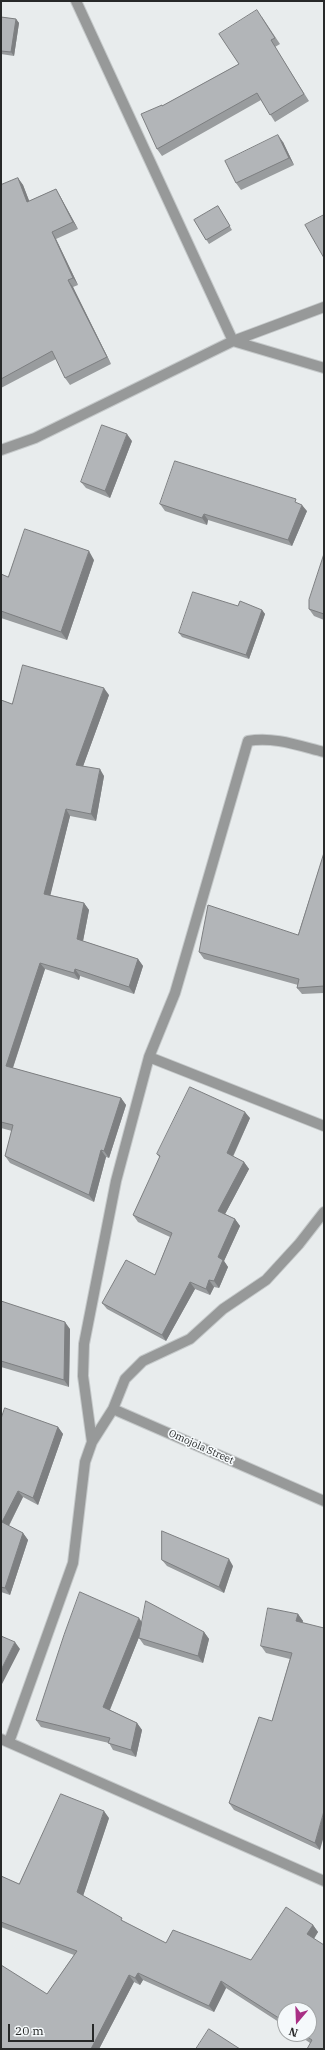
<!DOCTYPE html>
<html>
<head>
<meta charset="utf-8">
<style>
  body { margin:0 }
  #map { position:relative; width:325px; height:2050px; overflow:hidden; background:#e8eced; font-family:"IBM Plex Serif",serif }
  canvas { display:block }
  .frame { position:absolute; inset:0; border:2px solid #272929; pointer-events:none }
  .north { position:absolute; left:277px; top:2002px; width:40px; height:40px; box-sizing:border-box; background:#f5f9fb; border:1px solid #a3a6a7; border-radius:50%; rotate:199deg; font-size:11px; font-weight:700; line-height:16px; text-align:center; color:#272929 }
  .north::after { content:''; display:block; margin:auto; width:14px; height:18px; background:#a93085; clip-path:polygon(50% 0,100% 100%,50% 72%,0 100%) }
  .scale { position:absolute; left:8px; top:2024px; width:86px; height:18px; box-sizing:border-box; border:2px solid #272929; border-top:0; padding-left:5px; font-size:12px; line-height:14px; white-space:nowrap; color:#272929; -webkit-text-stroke:3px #f5f9fb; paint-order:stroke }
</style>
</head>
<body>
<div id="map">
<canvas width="325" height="2050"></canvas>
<div class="frame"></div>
<div class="north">N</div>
<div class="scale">20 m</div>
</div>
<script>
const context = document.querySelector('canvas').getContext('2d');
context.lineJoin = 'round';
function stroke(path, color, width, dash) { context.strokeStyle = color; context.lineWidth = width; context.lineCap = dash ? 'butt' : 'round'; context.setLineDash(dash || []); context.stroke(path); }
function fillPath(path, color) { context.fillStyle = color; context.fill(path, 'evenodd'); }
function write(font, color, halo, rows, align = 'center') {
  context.font = font + ' "IBM Plex Serif",serif'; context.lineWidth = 3.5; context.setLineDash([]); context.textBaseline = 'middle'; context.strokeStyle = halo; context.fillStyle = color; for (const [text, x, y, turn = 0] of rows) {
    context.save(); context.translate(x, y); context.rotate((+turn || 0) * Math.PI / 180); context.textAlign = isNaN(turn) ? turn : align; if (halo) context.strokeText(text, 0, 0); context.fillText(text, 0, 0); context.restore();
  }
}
const minor = new Path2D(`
  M 76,1 L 233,341 L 324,368
  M 1,450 L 35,438 L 233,341 L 324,307
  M 149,1057 L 324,1126
  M 113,1409 L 125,1379 L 143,1361 L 190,1339 L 223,1309 L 266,1280 L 299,1244 L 324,1212
  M 92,1442 L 113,1409 L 324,1501
  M 1,1739 L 324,1881
  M 9,1742 L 73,1563 L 85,1462 L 92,1442 L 83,1376 L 84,1344 L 116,1181 L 149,1057 L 175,993 L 248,741 C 273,736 300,746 324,752`);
stroke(minor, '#c5c9ca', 12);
stroke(minor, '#979999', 10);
fillPath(new Path2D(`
  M 1,17 L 16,19 L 19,23 L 14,56 L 1,54 Z
  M 262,17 L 280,44 L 275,47 L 309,101 L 275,122 L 261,100 L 162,156 L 157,149 L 162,106 L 239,64 Z
  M 283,142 L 294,165 L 241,190 L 236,183 Z
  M 18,178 L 23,185 L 29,201 L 56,189 L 60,196 L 78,229 L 56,239 L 78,285 L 73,287 L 111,364 L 70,385 L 65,378 L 56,359 L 1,388 L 1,185 Z
  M 218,206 L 232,230 L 209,244 L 194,220 Z
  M 132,441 L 110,498 L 86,488 L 81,482 Z
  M 160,504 L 307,511 L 292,546 L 208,520 L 207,525 L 165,511 Z
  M 324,554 L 324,620 L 314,616 L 309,609 Z
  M 94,560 L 67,640 L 1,618 L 1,574 L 8,577 Z
  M 262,610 L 265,614 L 249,659 L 182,637 L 179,633 Z
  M 109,695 L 83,766 L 104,776 L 96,821 L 70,816 L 50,895 L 84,903 L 89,910 L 83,941 L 138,959 L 143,966 L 134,994 L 80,976 L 79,980 L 45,969 L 13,1068 L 121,1098 L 126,1105 L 109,1158 L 106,1157 L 94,1202 L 10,1163 L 5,1156 L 12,1131 L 1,1128 L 1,700 L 12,704 Z
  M 324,853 L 324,993 L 302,994 L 297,988 L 298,985 L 204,959 L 199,952 L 298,935 Z
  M 250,1118 L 233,1157 L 244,1162 L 249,1169 L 225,1214 L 235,1219 L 240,1226 L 224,1261 L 228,1267 L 219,1288 L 214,1287 L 210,1295 L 195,1289 L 166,1341 L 107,1309 L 102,1303 L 155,1275 L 170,1237 L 138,1222 L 133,1215 L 160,1158 L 157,1154 Z
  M 1,1301 L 70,1329 L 69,1387 L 1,1367 Z
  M 1,1419 L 58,1427 L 63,1434 L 38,1505 L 23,1497 L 9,1526 L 23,1533 L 28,1540 L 10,1595 L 1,1592 Z
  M 162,1560 L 233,1566 L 224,1593 L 167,1566 Z
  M 298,1614 L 303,1621 L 302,1623 L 320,1850 L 234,1810 L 229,1803 L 272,1721 L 290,1659 L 266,1653 L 261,1646 Z
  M 142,1622 L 204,1632 L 209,1639 L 203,1663 L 144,1645 L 139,1638 L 139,1637 L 110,1710 L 137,1723 L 142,1730 L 136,1757 L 113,1750 L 109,1743 L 41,1727 L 36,1720 Z
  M 109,1818 L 83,1896 L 124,1922 L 166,1943 L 251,1960 L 313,1925 L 318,1932 L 314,1939 L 324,2049 L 310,2043 L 297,2034 L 309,2034 L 285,2010 L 285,2026 L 226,1988 L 214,2012 L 143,1980 L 140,1985 L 134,1982 L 99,2049 L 1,2049 L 47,1994 L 74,1955 L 1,1927 L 1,1876 L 19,1884 Z`), '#999c9e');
fillPath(new Path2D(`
  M 16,19 L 19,23 L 14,56 L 11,52 Z
  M 278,135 L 283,142 L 294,165 L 289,158 Z
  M 18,178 L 23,185 L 32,208 L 27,202 Z
  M 56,189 L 60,196 L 78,229 L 73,222 Z
  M 52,232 L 56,239 L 78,285 L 73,278 Z
  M 68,280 L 73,287 L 111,364 L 107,357 Z
  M 127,434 L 132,441 L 110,498 L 105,491 Z
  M 302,505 L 307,511 L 292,546 L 288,540 Z
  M 204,514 L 208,520 L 207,525 L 202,518 Z
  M 89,551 L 94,560 L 67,640 L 61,632 Z
  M 262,610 L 265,614 L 249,659 L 246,655 Z
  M 104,688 L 109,695 L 81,772 L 76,765 Z
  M 100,769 L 104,776 L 96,821 L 91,814 Z
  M 66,809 L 70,816 L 49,901 L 44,894 Z
  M 84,903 L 89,910 L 82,946 L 77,939 Z
  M 138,959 L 143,966 L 134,994 L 129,987 Z
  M 40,963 L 45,969 L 11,1073 L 6,1066 Z
  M 75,969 L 80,976 L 79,980 L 74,973 Z
  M 121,1098 L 126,1105 L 109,1158 L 104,1151 Z
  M 245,1112 L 250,1118 L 231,1160 L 227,1153 Z
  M 101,1150 L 106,1157 L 94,1202 L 89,1195 Z
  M 244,1162 L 249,1169 L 223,1218 L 218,1211 Z
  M 235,1219 L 240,1226 L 224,1261 L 228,1267 L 219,1288 L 214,1281 L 218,1257 Z
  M 209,1280 L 214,1287 L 210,1295 L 206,1289 Z
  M 190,1282 L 195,1289 L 166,1341 L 162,1335 Z
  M 65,1322 L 70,1329 L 69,1387 L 64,1380 Z
  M 58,1427 L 63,1434 L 38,1505 L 33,1498 Z
  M 18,1491 L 23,1497 L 7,1529 L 2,1522 Z
  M 23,1533 L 28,1540 L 10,1595 L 5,1588 Z
  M 229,1559 L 233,1566 L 224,1593 L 219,1587 Z
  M 298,1614 L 303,1621 L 301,1628 L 296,1621 Z
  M 139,1618 L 144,1625 L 108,1714 L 103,1707 Z
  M 204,1632 L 209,1639 L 203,1663 L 198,1656 Z
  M 15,1642 L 20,1649 L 1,1686 L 1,1670 Z
  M 137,1723 L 142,1730 L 136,1757 L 131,1750 Z
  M 104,1811 L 109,1818 L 82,1899 L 77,1892 Z
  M 324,1811 L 324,1836 L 320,1850 L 315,1843 Z
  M 313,1925 L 318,1932 L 312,1941 L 307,1934 Z
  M 138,1973 L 143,1980 L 140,1985 L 135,1978 Z
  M 129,1975 L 134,1982 L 99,2049 L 91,2049 Z
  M 221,1981 L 226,1988 L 214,2012 L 209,2006 Z`), '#7d7f81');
const building = new Path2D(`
  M 257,10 L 275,38 L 271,40 L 304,94 L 270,115 L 257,93 L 157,149 L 141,114 L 162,105 L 162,106 L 239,64 L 219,34 Z
  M 1,17 L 16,19 L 11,52 L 1,51 Z
  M 278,135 L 289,158 L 236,183 L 225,161 Z
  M 18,178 L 27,202 L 56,189 L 73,222 L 52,232 L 73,278 L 68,280 L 107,357 L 65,378 L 52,351 L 1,379 L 1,185 Z
  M 218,206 L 230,226 L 206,240 L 194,220 Z
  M 324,215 L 324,258 L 305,225 Z
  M 102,425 L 127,434 L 105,491 L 81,482 Z
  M 175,461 L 296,499 L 295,502 L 302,505 L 288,540 L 204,514 L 202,518 L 160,504 Z
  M 25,529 L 89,551 L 61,632 L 1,611 L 1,574 L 8,577 Z
  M 324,554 L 324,614 L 309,609 L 309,600 Z
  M 193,592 L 238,606 L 240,601 L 262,610 L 246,655 L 179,633 Z
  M 23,665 L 104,688 L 76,765 L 100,769 L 91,814 L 66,809 L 44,894 L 84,903 L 77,939 L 138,959 L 129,987 L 75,969 L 74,973 L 40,963 L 6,1066 L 121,1098 L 104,1151 L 101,1150 L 89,1195 L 5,1156 L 13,1125 L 1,1122 L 1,700 L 12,704 Z
  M 324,853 L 324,986 L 297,988 L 299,979 L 199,952 L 208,905 L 298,935 Z
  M 190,1087 L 245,1112 L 227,1153 L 244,1162 L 218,1211 L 235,1219 L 218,1257 L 223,1260 L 214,1281 L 209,1280 L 206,1289 L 190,1282 L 162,1335 L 102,1303 L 126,1260 L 155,1275 L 172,1233 L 133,1215 L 160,1156 L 157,1154 Z
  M 1,1301 L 65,1322 L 64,1380 L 1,1361 Z
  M 5,1408 L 58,1427 L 33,1498 L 18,1491 L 2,1522 L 23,1533 L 5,1588 L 1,1587 L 1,1419 Z
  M 162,1531 L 229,1559 L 219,1587 L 162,1560 Z
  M 80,1592 L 139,1618 L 103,1707 L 137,1723 L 131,1750 L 108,1743 L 110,1738 L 36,1720 L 64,1635 Z
  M 146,1601 L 204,1632 L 198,1656 L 139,1638 Z
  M 268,1608 L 298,1614 L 296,1621 L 324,1628 L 324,1811 L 315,1843 L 229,1803 L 259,1717 L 272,1721 L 292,1653 L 261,1646 Z
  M 1,1636 L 15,1642 L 1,1670 Z
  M 61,1794 L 104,1811 L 77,1892 L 122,1918 L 121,1920 L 166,1943 L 173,1930 L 251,1960 L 286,1907 L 313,1925 L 307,1934 L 324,1945 L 324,2049 L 307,2049 L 312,2040 L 303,2034 L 309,2034 L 309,2010 L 285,2010 L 285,2022 L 221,1981 L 209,2006 L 138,1973 L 135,1978 L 129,1975 L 91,2049 L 1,2049 L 1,1965 L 47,1994 L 77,1951 L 1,1922 L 1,1876 L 19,1884 Z
  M 209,2029 L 240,2049 L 196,2049 Z`);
fillPath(building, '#b2b5b8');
stroke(building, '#7d7f81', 1);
write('10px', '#272929', '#f5f9fb', [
  ["Omojola Street",201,1447,24]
]);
</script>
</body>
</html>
